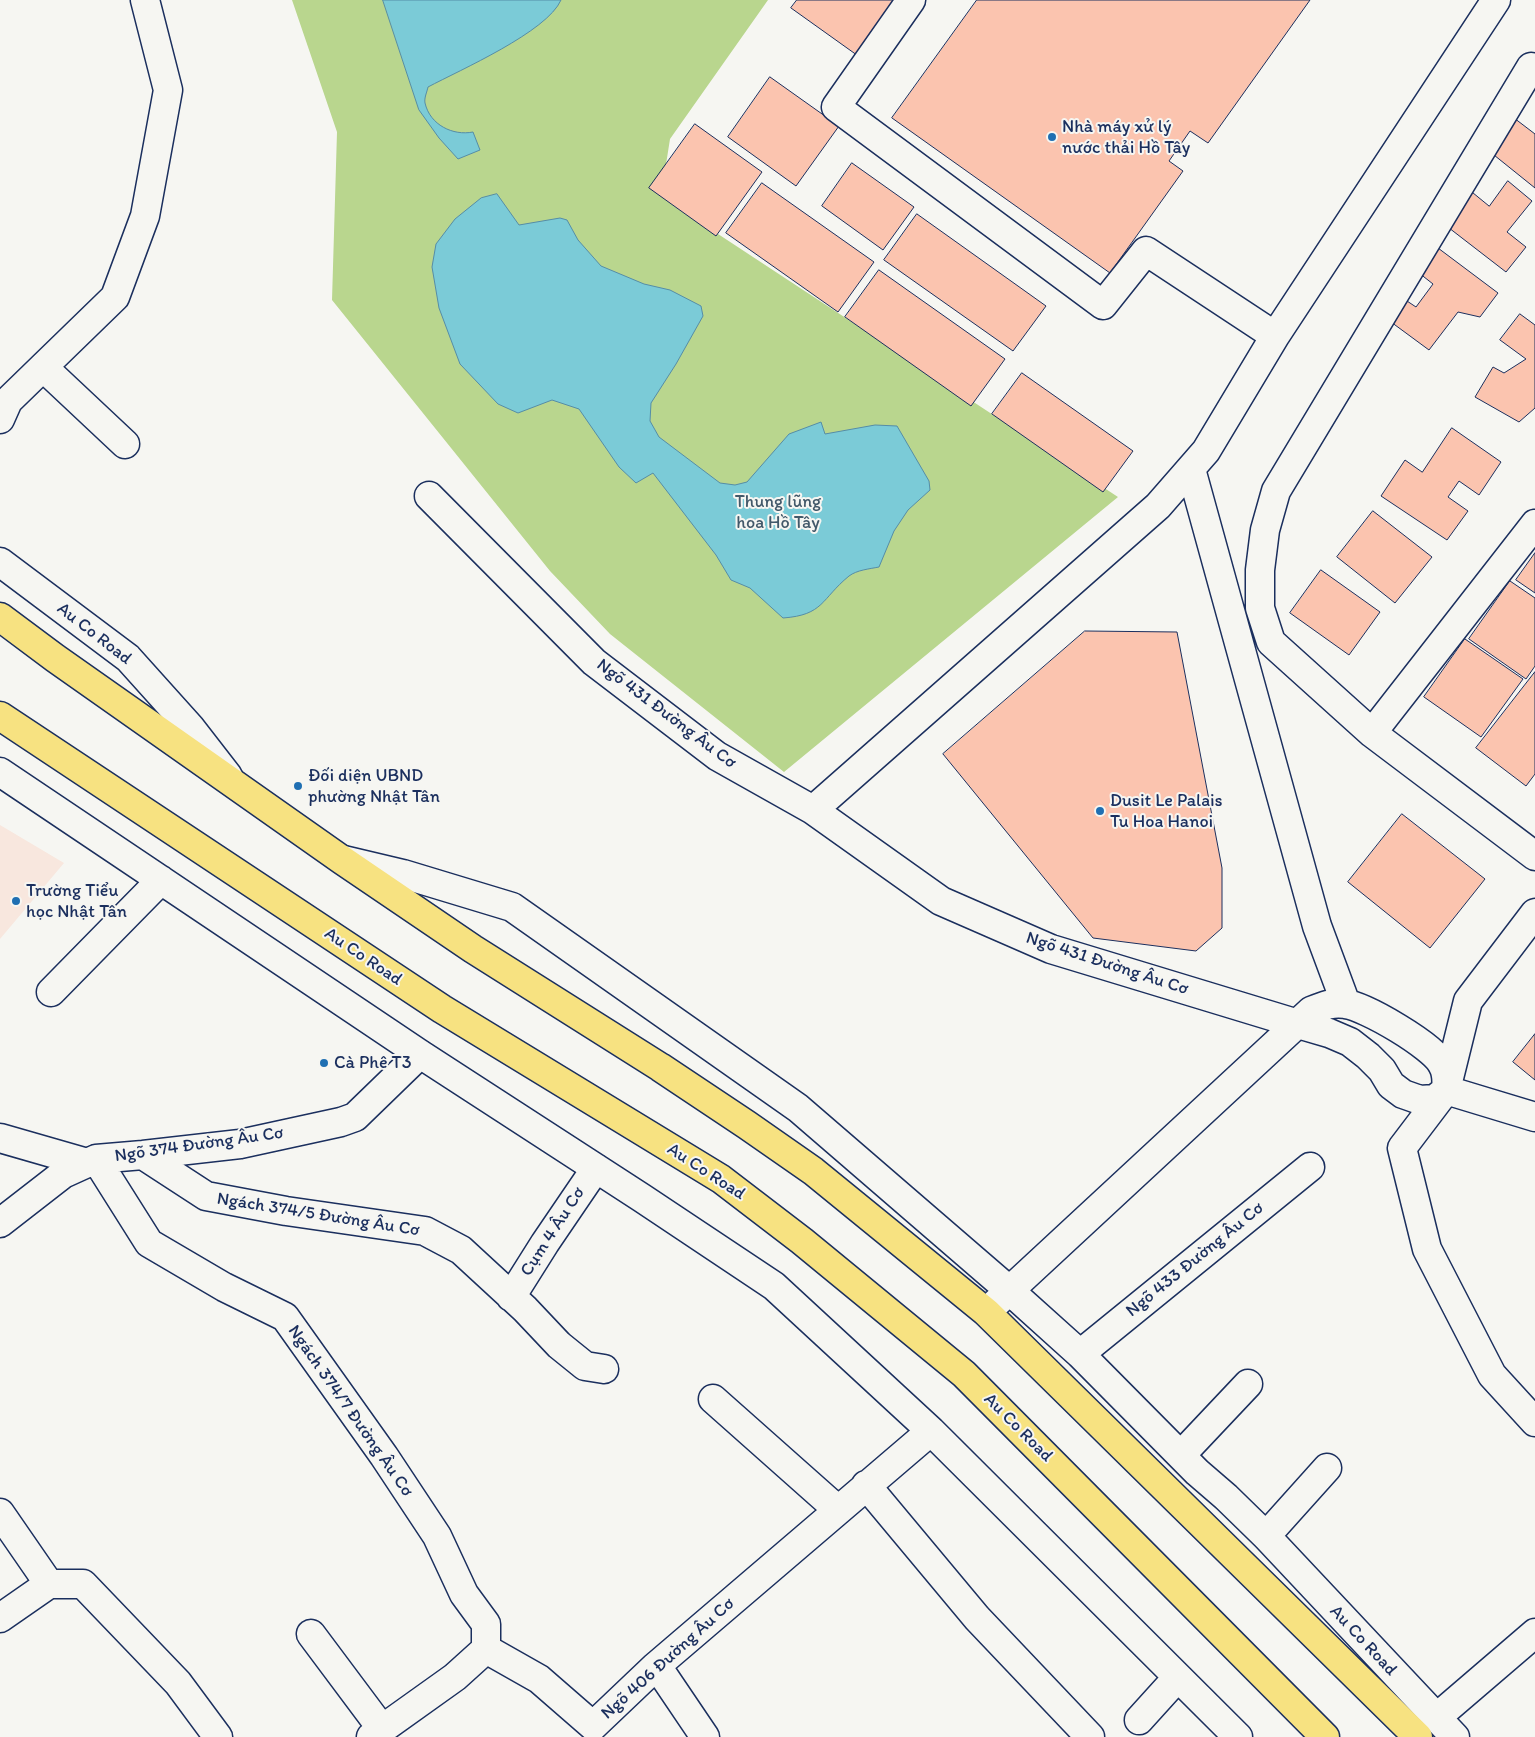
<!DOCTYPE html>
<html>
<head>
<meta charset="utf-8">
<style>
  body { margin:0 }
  canvas { display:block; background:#f6f6f2 }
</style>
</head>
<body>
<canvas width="1535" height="1737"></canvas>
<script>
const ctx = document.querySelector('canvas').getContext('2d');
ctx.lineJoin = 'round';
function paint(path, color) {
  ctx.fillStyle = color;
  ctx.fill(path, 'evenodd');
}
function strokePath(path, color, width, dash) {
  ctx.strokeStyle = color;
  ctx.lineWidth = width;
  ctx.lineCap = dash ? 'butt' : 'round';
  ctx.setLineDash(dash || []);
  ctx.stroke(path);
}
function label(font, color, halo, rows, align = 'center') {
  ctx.font = font + ' Itim,sans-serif';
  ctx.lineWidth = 4;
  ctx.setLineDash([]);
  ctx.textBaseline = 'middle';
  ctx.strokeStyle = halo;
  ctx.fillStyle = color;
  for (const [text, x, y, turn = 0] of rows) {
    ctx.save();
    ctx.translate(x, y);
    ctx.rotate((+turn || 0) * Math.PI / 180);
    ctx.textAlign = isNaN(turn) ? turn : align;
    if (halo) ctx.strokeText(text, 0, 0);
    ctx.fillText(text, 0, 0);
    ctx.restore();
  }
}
paint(new Path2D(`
  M0 825 64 863 0 939Z`), '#f8e7de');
paint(new Path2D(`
  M292 0H768L670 139 664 177 680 209 1118 497 784 772 610 634 550 571 332 300 337 132Z`), '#b9d68e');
const water = new Path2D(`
  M383 0H561C547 32 460 70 428 87 427 92 424 98 425 103 430 125 453 136 473 132L480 150 458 159 439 138 419 110Z
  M497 194 519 225 560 218 567 220 578 240 601 266 644 284 670 290 701 306 703 316 676 364 651 403 650 421 659 437 720 483 735 485 747 482 789 434 821 422 825 434 875 425 897 426 929 481 930 490 908 510 894 531 879 567C869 569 857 570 849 576 821 599 824 615 783 618L750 588 731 580 716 555 653 473 636 483 619 467 579 409 552 400 518 413 498 404 460 364 439 308 432 267 436 244 455 219 481 198Z`);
paint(water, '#7bcbd7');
strokePath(water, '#558da7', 1);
const building = new Path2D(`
  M797 0H902L861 58 791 8Z
  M977 0H1310L1208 143 1190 131 1169 161 1183 171 1110 273 892 118Z
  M770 77 839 126 796 186 728 137Z
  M1514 118 1535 134V188L1489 151Z
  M695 124 762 172 716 236 649 188Z
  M852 163 914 207 883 250 822 206Z
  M1508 181 1532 201 1507 232 1526 247 1506 272 1440 221 1467 188 1489 206Z
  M762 183 874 262 838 312 726 233Z
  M917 214 1046 306 1013 351 884 260Z
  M1438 248 1498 293 1480 317 1458 312 1429 350 1391 322 1407 301 1416 307 1433 284 1419 273Z
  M879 270 1005 359 971 406 845 317Z
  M1520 314 1535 325V408L1519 422 1475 397 1493 367 1504 373 1526 359 1500 340Z
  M1022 373 1133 451 1103 492 992 414Z
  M1452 428 1501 462 1479 495 1459 481 1448 497 1468 511 1447 540 1381 496 1405 460 1422 472Z
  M1373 511 1432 557 1395 603 1337 557Z
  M1535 553V593L1516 580Z
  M1321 570 1380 612 1349 655 1290 613Z
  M1510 581 1535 598V666L1526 679 1469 639Z
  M1085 631 1177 632 1222 868V928L1196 951 1093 938 943 754Z
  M1465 639 1523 679 1481 737 1424 697Z
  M1535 672V774L1526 786 1476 748Z
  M1402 814 1485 879 1430 948 1348 882Z
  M1535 1034V1080L1513 1062Z`);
paint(building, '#fbc4af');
strokePath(building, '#1b2f5e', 1);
const minor = new Path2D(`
  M911 0 836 107 1103 305 1146 251 1275 336
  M1535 70 1531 67 1276 491 1265 530 1260 570V608L1271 642 1372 733 1535 856
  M43 367 125 444
  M0 419 8 401 115 297 145 216 168 90 145 0
  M1191 469 1317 926 1346 1004
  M429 496 594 662 717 756 813 810 941 901 1051 949 1298 1024 1329 1033 1350 1042 1368 1056 1382 1070 1391 1085 1403 1094 1420 1100 1435 1099 1446 1090
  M0 562 128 658 190 727 228 776
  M1372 733 1535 524
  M0 772 420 1054 642 1198 774 1286 931 1431 1238 1737
  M813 810 1158 506 1206 451 1275 336 1496 0
  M344 860 403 874 512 907 798 1108 1010 1291 1080 1354 1197 1472 1226 1497 1266 1536 1455 1737
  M1535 913 1468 1001 1446 1090 1402 1148 1427 1249 1492 1375 1535 1422
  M51 992 161 880
  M1446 1090 1535 1117
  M0 1138 87 1163
  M143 1155 206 1196 286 1211 425 1231 461 1250 525 1309 559 1345 585 1366 604 1369
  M96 1159 149 1243 224 1287 285 1317 384 1456 437 1536 464 1594 486 1624V1649
  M0 1223 63 1174 96 1159 143 1155 240 1144 341 1122 355 1117 420 1054
  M511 1297 545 1243 596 1168
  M996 1303 1311 1011C1323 1006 1332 1002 1345 1004 1365 1006 1433 1046 1442 1064 1447 1072 1447 1081 1446 1090
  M1080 1354 1310 1167
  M713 1399 838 1510
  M1181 1455 1248 1384
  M866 1485 977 1618 1090 1737
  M0 1513 49 1584H83L178 1683 218 1737
  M1266 1536 1327 1468
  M0 1618 49 1584
  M311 1634 382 1729
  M657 1666 705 1737
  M1436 1718 1535 1633
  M1139 1720 1177 1678
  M371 1737 455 1677 486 1649 539 1679 593 1726 655 1667 931 1431`);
const major = new Path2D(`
  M0 617 55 658 342 860 473 949 660 1067 747 1125 813 1171 986 1312 1418 1737
  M0 716 442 1009 721 1179 802 1241 964 1374 1325 1737`);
strokePath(minor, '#1b2f5e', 31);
strokePath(major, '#1b2f5e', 31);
strokePath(minor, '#f6f6f2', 28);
strokePath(major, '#f7e281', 28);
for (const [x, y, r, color] of [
  [1052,137,5,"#1f6fb2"],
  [298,786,5,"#1f6fb2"],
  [1100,811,5,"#1f6fb2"],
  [16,901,5,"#1f6fb2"],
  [324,1063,5,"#1f6fb2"]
]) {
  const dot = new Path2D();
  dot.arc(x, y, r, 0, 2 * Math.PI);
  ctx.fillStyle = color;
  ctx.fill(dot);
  strokePath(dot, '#f6f6f2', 2);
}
label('18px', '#1b2f5e', '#f6f6f2', [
  ["Nhà máy xử lý",1062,127],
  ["nước thải Hồ Tây",1062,148],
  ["Đối diện UBND",308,776],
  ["phường Nhật Tân",308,797],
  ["Dusit Le Palais",1110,801],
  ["Tu Hoa Hanoi",1110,822],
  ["Trường Tiểu",26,891],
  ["học Nhật Tân",26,912],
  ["Cà Phê T3",334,1063]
], 'left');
label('18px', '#42596a', '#f6f6f2', [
  ["Thung lũng",778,502],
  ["hoa Hồ Tây",778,523]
]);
label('18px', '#1b2f5e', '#f6f6f2', [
  ["Au Co Road",94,634,38],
  ["Ngõ 431 Đường Âu Cơ",666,714,37],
  ["Au Co Road",363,957,34],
  ["Ngõ 431 Đường Âu Cơ",1107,964,18],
  ["Ngõ 374 Đường Âu Cơ",199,1145,-8],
  ["Au Co Road",706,1172,33],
  ["Ngách 374/5 Đường Âu Cơ",318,1215,9],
  ["Cụm 4 Âu Cơ",553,1232,-57],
  ["Ngõ 433 Đường Âu Cơ",1195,1260,-39],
  ["Ngách 374/7 Đường Âu Cơ",350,1411,55],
  ["Au Co Road",1018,1428,45],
  ["Au Co Road",1363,1641,47],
  ["Ngõ 406 Đường Âu Cơ",668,1659,-42]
]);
</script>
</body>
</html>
